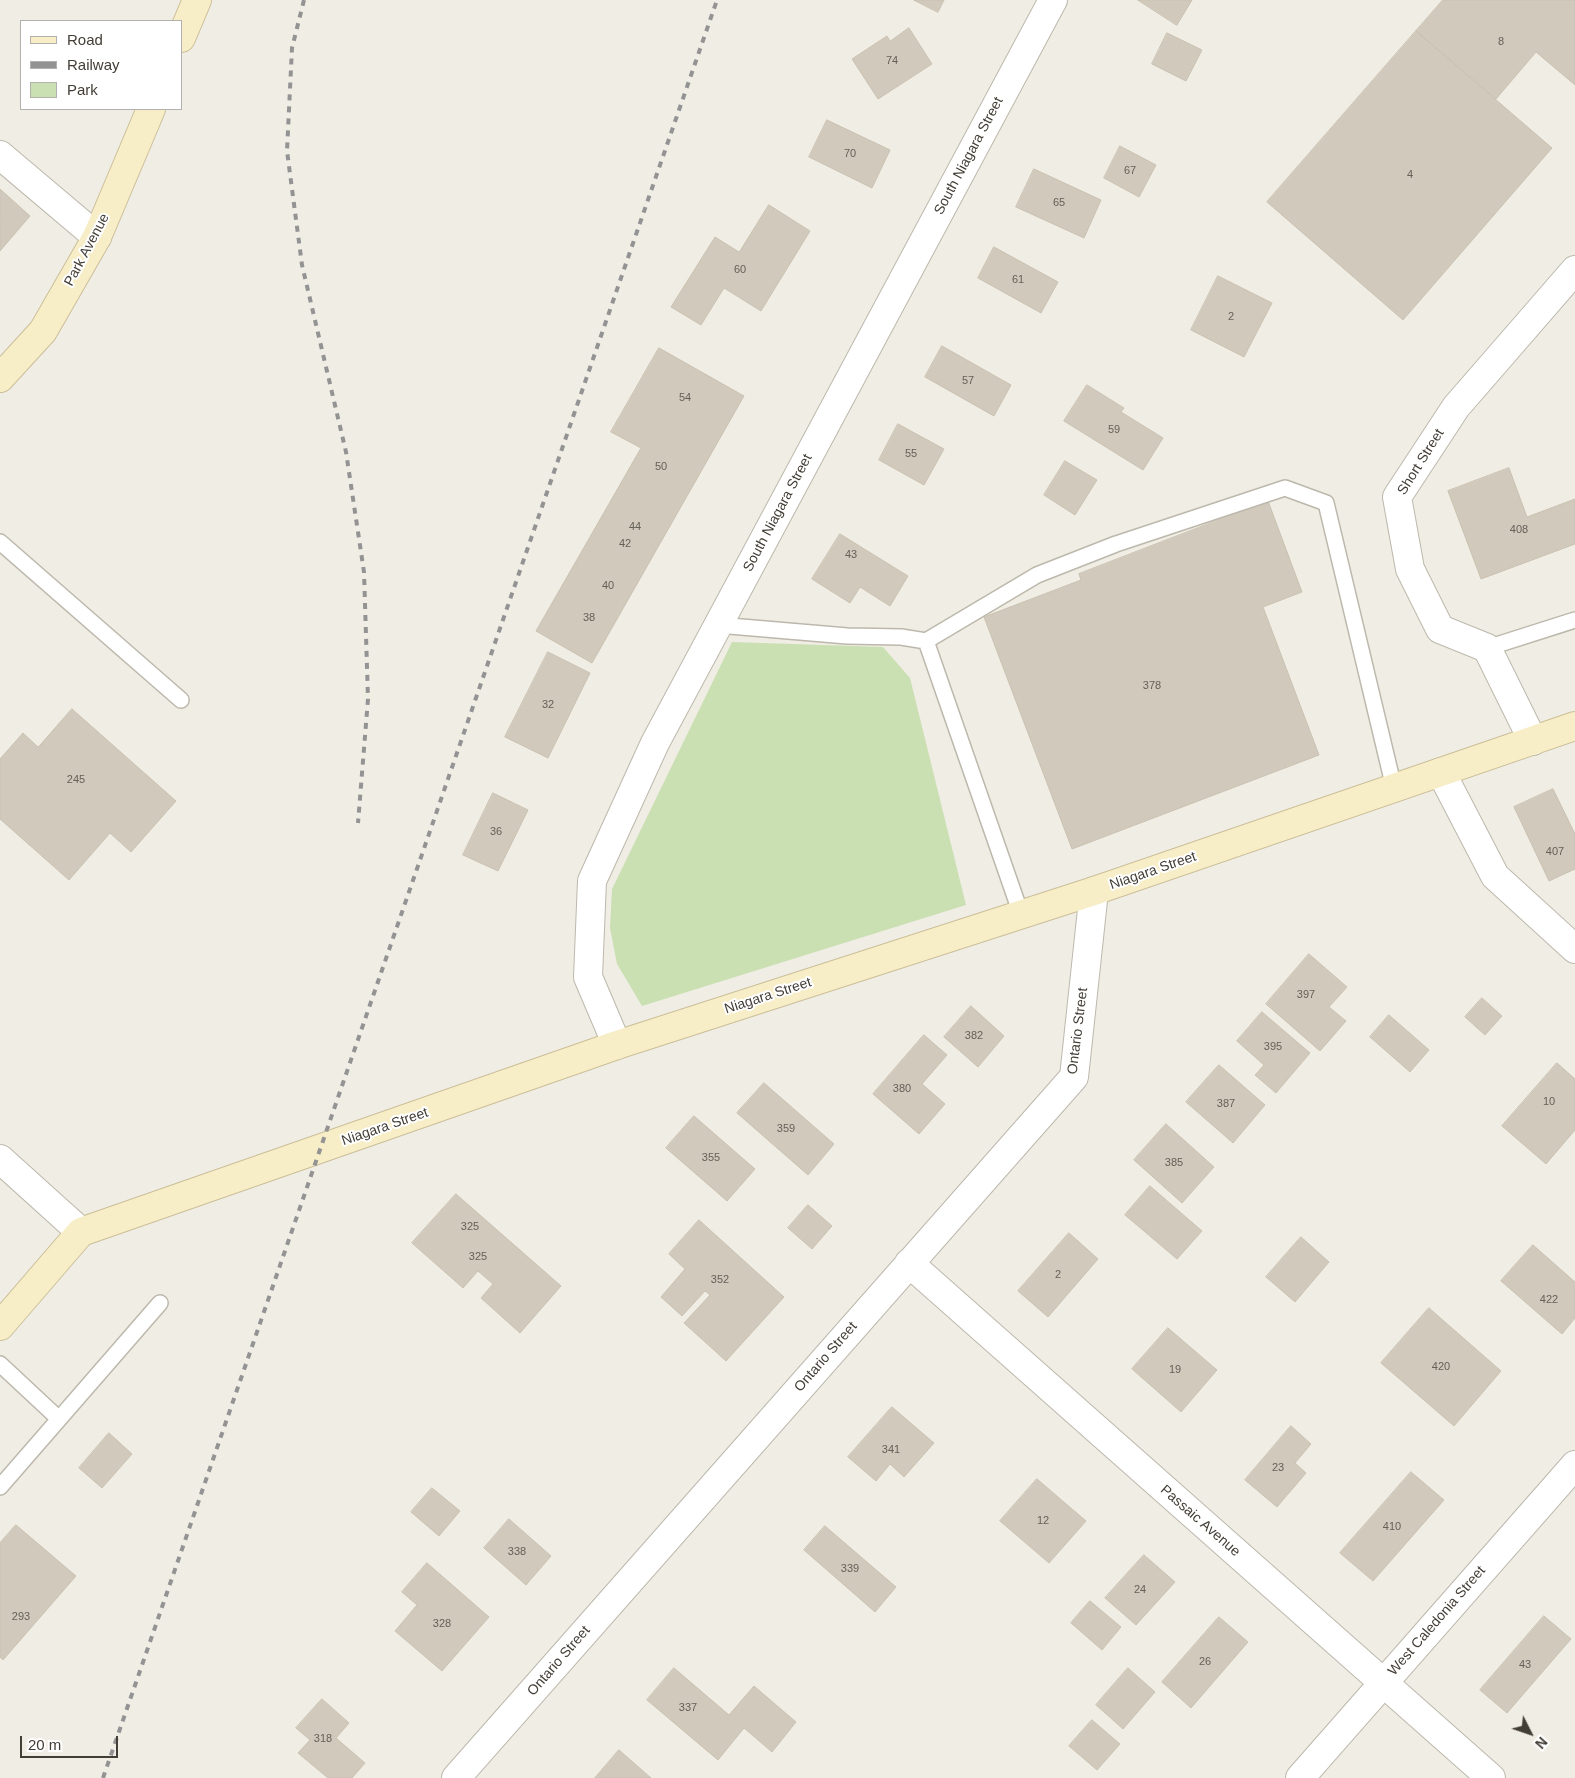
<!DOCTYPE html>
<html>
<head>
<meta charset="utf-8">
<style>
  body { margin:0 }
  #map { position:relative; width:1575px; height:1778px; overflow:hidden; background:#f0ede5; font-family:Helvetica,sans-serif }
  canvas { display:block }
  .legend { position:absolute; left:20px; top:20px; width:162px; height:90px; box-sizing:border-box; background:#fff; border:1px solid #b3b1ae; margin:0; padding:6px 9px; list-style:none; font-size:15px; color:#423d35 }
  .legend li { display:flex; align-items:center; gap:10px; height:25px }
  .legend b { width:25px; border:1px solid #b3b1ae }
  .north { position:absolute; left:1505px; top:1708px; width:50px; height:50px; -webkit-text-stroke:4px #fff; paint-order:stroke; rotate:131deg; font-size:14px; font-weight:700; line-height:20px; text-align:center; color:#423d35 }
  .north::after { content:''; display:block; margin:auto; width:18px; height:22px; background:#423d35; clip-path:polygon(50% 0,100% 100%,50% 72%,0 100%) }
  .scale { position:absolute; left:20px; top:1736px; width:98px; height:22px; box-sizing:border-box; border:2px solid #423d35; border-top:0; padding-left:6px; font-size:15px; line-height:18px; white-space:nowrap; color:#423d35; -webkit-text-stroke:4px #fff; paint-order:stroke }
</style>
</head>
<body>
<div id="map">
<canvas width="1575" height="1778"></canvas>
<ul class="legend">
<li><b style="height:6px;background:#f7edc7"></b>Road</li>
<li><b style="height:6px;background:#939393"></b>Railway</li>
<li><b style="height:14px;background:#cae0b2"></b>Park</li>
</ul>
<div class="north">N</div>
<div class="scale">20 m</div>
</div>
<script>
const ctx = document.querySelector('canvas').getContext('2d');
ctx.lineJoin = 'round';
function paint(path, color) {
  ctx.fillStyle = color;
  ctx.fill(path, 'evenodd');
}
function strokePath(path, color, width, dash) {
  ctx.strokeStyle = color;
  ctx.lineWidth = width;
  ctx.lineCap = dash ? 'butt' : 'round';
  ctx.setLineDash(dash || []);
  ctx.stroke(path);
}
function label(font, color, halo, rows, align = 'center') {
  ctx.font = font + ' Helvetica,sans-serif';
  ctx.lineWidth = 4;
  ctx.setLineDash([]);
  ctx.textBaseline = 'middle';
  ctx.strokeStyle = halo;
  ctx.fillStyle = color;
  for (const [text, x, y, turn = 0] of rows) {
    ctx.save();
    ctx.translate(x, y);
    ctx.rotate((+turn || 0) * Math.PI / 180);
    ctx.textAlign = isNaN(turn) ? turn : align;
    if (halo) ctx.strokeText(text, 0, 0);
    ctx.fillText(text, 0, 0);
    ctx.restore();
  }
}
paint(new Path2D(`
  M732 642 883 647 910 678 966 905 642 1006 617 964 610 928 612 889Z`), '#cae0b2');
const building = new Path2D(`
  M914 0H944L938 12Z
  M1138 0H1192L1177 25Z
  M1443 0H1575V85L1536 52 1496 99 1416 31Z
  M909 28 932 64 878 99 852 59 887 36 890 41Z
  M1416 31 1552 148 1403 320 1267 202Z
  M1167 33 1202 50 1186 81 1152 64Z
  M827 120 890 150 872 188 809 157Z
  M1120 146 1156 165 1139 197 1104 178Z
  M1034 169 1101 200 1084 238 1016 207Z
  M0 189 30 216 0 251Z
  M769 205 810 231 761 311 724 288 701 325 671 307 715 237 739 252Z
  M994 247 1058 282 1041 313 978 278Z
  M1218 276 1272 303 1244 357 1191 330Z
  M942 346 1011 385 994 416 925 377Z
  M659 348 744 396 592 663 536 631 641 448 611 432Z
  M1087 385 1124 408 1121 412 1163 438 1143 470 1064 421Z
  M898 424 944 449 924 485 879 460Z
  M1065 461 1097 480 1075 515 1044 495Z
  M1509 468 1527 517 1575 499V544L1481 579 1448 491Z
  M1268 501 1302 592 1263 607 1319 755 1072 849 984 617 1081 580 1079 574Z
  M840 534 908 576 890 606 860 587 850 603 812 579Z
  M548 652 590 673 548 758 505 737Z
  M72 709 176 801 131 852 110 833 69 880 0 819V759L23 733 38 747Z
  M1553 789 1575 834V869L1549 881 1514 807Z
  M493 793 528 810 498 871 463 855Z
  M1309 954 1347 987 1329 1007 1346 1021 1320 1051 1266 1004Z
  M1482 998 1502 1016 1485 1035 1465 1017Z
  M971 1006 1004 1036 978 1067 944 1037Z
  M1262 1012 1310 1053 1276 1093 1255 1075 1264 1065 1237 1041Z
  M1389 1015 1429 1050 1410 1072 1370 1037Z
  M924 1035 947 1055 922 1084 945 1104 919 1134 873 1094Z
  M1557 1063 1575 1079V1130L1546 1164 1502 1126Z
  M1219 1065 1265 1105 1233 1143 1186 1102Z
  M764 1083 834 1144 808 1175 737 1113Z
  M694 1116 755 1169 727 1201 666 1148Z
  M1166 1124 1214 1167 1182 1203 1134 1160Z
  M1150 1186 1202 1231 1177 1259 1125 1215Z
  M456 1194 561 1286 520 1333 481 1298 493 1284 478 1271 463 1288 412 1243Z
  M808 1205 832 1226 812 1249 788 1228Z
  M699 1220 784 1297 726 1361 684 1323 710 1295 705 1291 682 1316 661 1297 685 1269 669 1254Z
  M1069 1233 1098 1259 1048 1317 1018 1291Z
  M1301 1237 1329 1262 1295 1302 1266 1277Z
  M1533 1245 1575 1282V1318L1562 1334 1501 1281Z
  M1429 1308 1501 1371 1454 1426 1381 1363Z
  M1168 1328 1217 1370 1181 1412 1132 1369Z
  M892 1407 934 1443 904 1477 890 1464 876 1481 848 1457Z
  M1291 1426 1311 1444 1295 1463 1306 1473 1277 1507 1245 1480Z
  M109 1433 132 1454 102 1488 79 1468Z
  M1411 1472 1444 1500 1373 1581 1340 1553Z
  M1037 1479 1086 1521 1049 1563 1000 1521Z
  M432 1488 460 1511 439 1536 411 1512Z
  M509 1519 551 1556 526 1585 484 1548Z
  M16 1525 76 1576 3 1660 0 1657V1543Z
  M825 1526 896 1587 875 1612 804 1550Z
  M1144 1555 1175 1582 1136 1625 1105 1598Z
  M427 1563 489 1617 442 1671 395 1631 417 1605 402 1592Z
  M1090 1601 1121 1627 1102 1650 1071 1623Z
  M1544 1616 1571 1639 1507 1713 1480 1690Z
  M1219 1617 1248 1642 1191 1708 1162 1682Z
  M674 1668 729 1715 754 1686 796 1722 772 1752 744 1728 718 1760 647 1700Z
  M1128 1668 1155 1692 1123 1729 1096 1705Z
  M322 1699 349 1723 336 1738 365 1763 352 1778H328L298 1753 310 1740 296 1728Z
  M1092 1720 1120 1744 1097 1770 1069 1746Z
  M619 1750 651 1778H595Z`);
paint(building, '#d0c9bc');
strokePath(building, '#cac1b0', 1);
const lane = new Path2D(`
  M0 542 181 700
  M718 625 847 636 901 637 926 641 1021 914
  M926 641 1037 575 1116 544 1285 488 1326 503 1394 788
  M1487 648 1575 620
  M0 1364 59 1419
  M0 1487 160 1303`);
const street = new Path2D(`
  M0 155 97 237
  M1533 741 1487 648 1440 629 1410 569 1397 497 1456 407 1575 270
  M1441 772 1495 876 1575 949
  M617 1045 588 977 592 881 655 743 1053 0
  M0 1159 81 1232
  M909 1263 1491 1778
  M456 1778 1074 1077 1094 891
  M1300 1778 1575 1465`);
const secondary = new Path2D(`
  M181 38 197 0
  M0 378 43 331 97 237 151 109
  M0 1326 81 1232 617 1045 1094 891 1575 726`);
strokePath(lane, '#bdb8ac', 18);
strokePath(street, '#bdb8ac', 30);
strokePath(secondary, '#cbbf99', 30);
strokePath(lane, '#fff', 15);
strokePath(street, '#fff', 28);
strokePath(secondary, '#f7edc7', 28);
strokePath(new Path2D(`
  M304 0 292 48 287 151 302 265 346 452 364 572 368 699 358 823
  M103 1778 717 0`), '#939393', 4, [6, 6]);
label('11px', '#666057', null, [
  ["8",1501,42],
  ["74",892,61],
  ["70",850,154],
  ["67",1130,171],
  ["4",1410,175],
  ["65",1059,203],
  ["60",740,270],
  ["61",1018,280],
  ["2",1231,317],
  ["57",968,381],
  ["54",685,398],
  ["59",1114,430],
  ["55",911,454],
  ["50",661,467],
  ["44",635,527],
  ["408",1519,530],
  ["42",625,544],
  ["43",851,555],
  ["40",608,586],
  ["38",589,618],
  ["378",1152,686],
  ["32",548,705],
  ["245",76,780],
  ["36",496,832],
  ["407",1555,852],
  ["397",1306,995],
  ["382",974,1036],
  ["395",1273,1047],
  ["380",902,1089],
  ["10",1549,1102],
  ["387",1226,1104],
  ["359",786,1129],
  ["355",711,1158],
  ["385",1174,1163],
  ["325",470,1227],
  ["325",478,1257],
  ["2",1058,1275],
  ["352",720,1280],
  ["422",1549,1300],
  ["420",1441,1367],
  ["19",1175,1370],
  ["341",891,1450],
  ["23",1278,1468],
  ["12",1043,1521],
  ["410",1392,1527],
  ["338",517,1552],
  ["339",850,1569],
  ["24",1140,1590],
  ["293",21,1617],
  ["328",442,1624],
  ["26",1205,1662],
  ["43",1525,1665],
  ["337",688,1708],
  ["318",323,1739]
]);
label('14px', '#423d35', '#fff', [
  ["South Niagara Street",969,156,-62],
  ["Park Avenue",87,250,-62],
  ["Short Street",1421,462,-58],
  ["South Niagara Street",778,513,-62],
  ["Niagara Street",1153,871,-19],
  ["Niagara Street",768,996,-18],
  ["Ontario Street",1078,1031,-83],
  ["Niagara Street",385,1127,-19],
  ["Ontario Street",826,1357,-49],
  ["Passaic Avenue",1200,1521,41],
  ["West Caledonia Street",1437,1621,-49],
  ["Ontario Street",559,1661,-49]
]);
</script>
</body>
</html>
